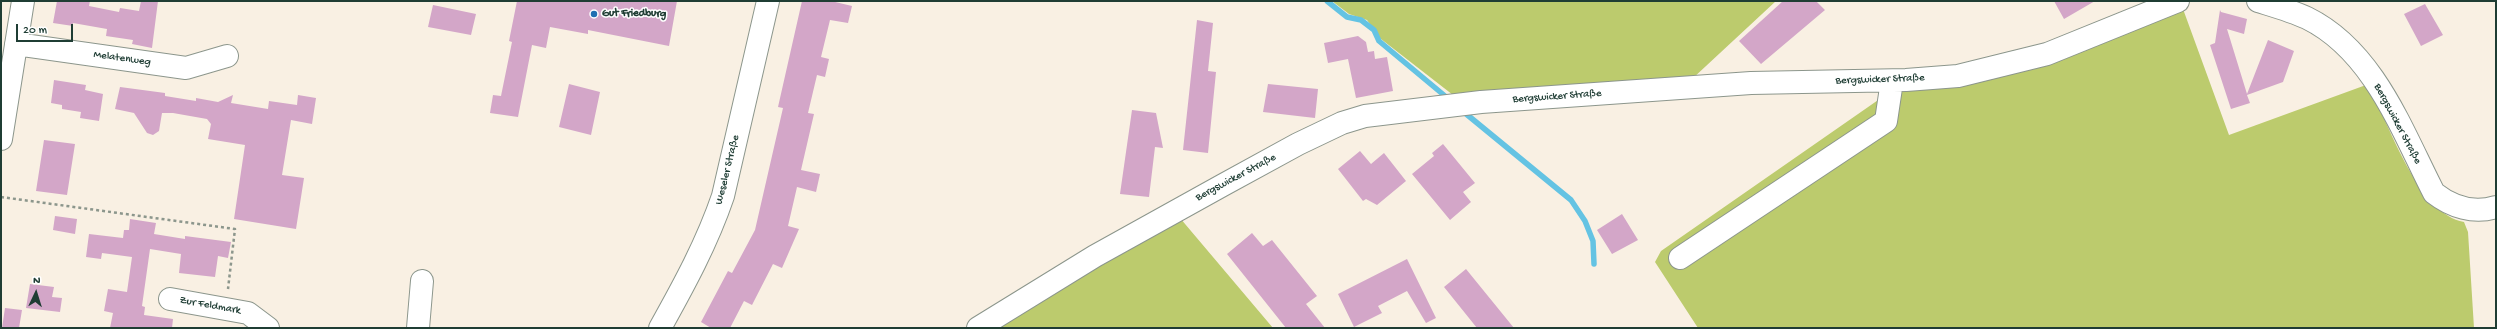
<!DOCTYPE html>
<html>
<head>
<meta charset="utf-8">
<style>
  body { margin:0 }
  #map { position:relative; width:2497px; height:329px; overflow:hidden; background:#f9f0e3; font-family:"Gochi Hand",sans-serif }
  canvas { display:block }
  .frame { position:absolute; inset:0; border:2px solid #1f3d34; pointer-events:none }
  .north { position:absolute; left:16px; top:273px; width:40px; height:40px; -webkit-text-stroke:3px #fff; paint-order:stroke; rotate:4deg; font-size:11px; font-weight:700; line-height:16px; text-align:center; color:#1f3d34 }
  .north::after { content:''; display:block; margin:auto; width:14px; height:18px; background:#1f3d34; clip-path:polygon(50% 0,100% 100%,50% 72%,0 100%) }
  .scale { position:absolute; left:16px; top:24px; width:57px; height:18px; box-sizing:border-box; border:2px solid #1f3d34; border-top:0; padding-left:5px; font-size:12px; line-height:14px; white-space:nowrap; color:#1f3d34; -webkit-text-stroke:3px #fff; paint-order:stroke }
</style>
</head>
<body>
<div id="map">
<canvas width="2497" height="329"></canvas>
<div class="frame"></div>
<div class="north">N</div>
<div class="scale">20 m</div>
</div>
<script>
const ctx = document.querySelector('canvas').getContext('2d');
ctx.lineJoin = 'round';
function paint(path, color) {
  ctx.fillStyle = color;
  ctx.fill(path, 'evenodd');
}
function strokePath(path, color, width, dash) {
  ctx.strokeStyle = color;
  ctx.lineWidth = width;
  ctx.lineCap = dash ? 'butt' : 'round';
  ctx.setLineDash(dash || []);
  ctx.stroke(path);
}
function label(font, color, halo, rows, align = 'center') {
  ctx.font = font + ' "Gochi Hand",sans-serif';
  ctx.lineWidth = 3;
  ctx.setLineDash([]);
  ctx.textBaseline = 'middle';
  ctx.strokeStyle = halo;
  ctx.fillStyle = color;
  for (const [text, x, y, turn = 0] of rows) {
    ctx.save();
    ctx.translate(x, y);
    ctx.rotate((+turn || 0) * Math.PI / 180);
    ctx.textAlign = isNaN(turn) ? turn : align;
    if (halo) ctx.strokeText(text, 0, 0);
    ctx.fillText(text, 0, 0);
    ctx.restore();
  }
}
paint(new Path2D(`
  M1332 1H1776L1692 79 1453 95 1381 39 1367 20 1349 14Z
  M2183 9 2229 135 2366 85 2372 91C2389 127 2420 215 2464 222L2468 232 2474 328H1698L1655 262 1661 251 1894 89Z
  M1180 218 1273 328H993Z`), '#bccb6d');
strokePath(new Path2D(`
  M1327 1 1347 17 1361 20 1374 30 1379 41 1445 96
  M1465 113 1571 200 1585 221 1593 241 1594 264`), '#64c3e3', 5.5);
paint(new Path2D(`
  M57 1H90L89 6 119 12 120 8 139 11 141 1H158L152 48 132 44 133 40 106 36 107 29 73 23V26L53 23Z
  M517 1H677L669 46 588 30V34L550 27 546 48 532 45 518 117 490 113 493 95 501 96 512 42 509 41Z
  M802 1H831L852 6 848 23 830 20 821 57 829 59 825 77 817 75 808 113 814 114 801 170 820 174 816 192 797 187 788 226 799 229 782 268 773 264 752 305 744 301 730 328H711L701 322 728 271 732 273 755 230 783 108 778 107Z
  M1783 1H1816L1825 10 1761 64 1739 41Z
  M2054 1H2095L2064 19Z
  M2425 4 2443 35 2421 46 2404 14Z
  M433 5 476 14 471 35 428 27Z
  M2220 10 2221 12 2247 19 2244 34 2227 29 2247 94 2268 40 2294 51 2283 82 2247 95 2250 103 2231 109 2210 45 2215 43Z
  M1197 20 1213 23 1208 71 1216 72 1208 153 1183 150Z
  M1358 36 1366 42 1368 52 1374 51 1375 59 1387 57 1393 91 1356 98 1348 59 1328 63 1324 43Z
  M54 80 86 85 85 90 103 94 99 121 80 118 81 112 62 109V105L51 103Z
  M569 84 600 92 591 135 559 127Z
  M1268 84 1318 89 1315 118 1263 112Z
  M120 87 165 93V96L196 101V98L218 102 233 95 231 103 268 109 269 101 297 105 298 95 316 98 312 124 291 120 282 175 304 178 296 229 234 219 245 145 208 139 211 124 207 119 173 113H162L159 131 153 135 147 133 134 113 115 109Z
  M1132 110 1156 113 1163 148 1155 147 1149 197 1120 194Z
  M44 140 75 144 67 195 36 191Z
  M1443 144 1475 183 1463 192 1471 202 1450 220 1412 174 1434 156 1432 153Z
  M1360 151 1371 164 1384 153 1406 181 1377 205 1366 199 1363 201 1338 169Z
  M1622 214 1638 240 1612 254 1597 230Z
  M55 216 77 219 75 234 53 230Z
  M130 219 156 223 154 234 185 239V236L231 242 228 258 218 256 215 277 179 273 181 254 150 249 142 306 145 307 144 315 173 319 172 328H110L113 313 104 311 108 289 127 292 132 257 102 253 101 259 86 257 89 234 123 238 124 230H129Z
  M1252 233 1263 246 1272 240 1317 296 1306 304 1325 328H1286L1227 254Z
  M1407 259 1436 318 1426 323 1407 291 1378 306 1382 313 1354 327 1338 294Z
  M1466 269 1514 328H1477L1444 287Z
  M30 284 54 287 52 297 62 298 60 312 26 308Z
  M5 308 22 310 19 328H2Z`), '#d3a6c8');
const minor = new Path2D(`
  M2258 1C2274 6 2292 11 2307 18 2374 51 2402 131 2434 193 2452 207 2474 214 2496 207
  M16 44 186 68 227 56
  M1 139 23 1
  M1680 258 1886 121 1892 81
  M170 299 248 313 268 328
  M418 328 422 281
  M660 328C684 285 707 243 723 196L768 1
  M978 328 1095 256 1223 185 1298 144 1342 123 1365 116 1481 102 1751 83 1906 80 1958 76 2047 54 2178 1`);
strokePath(minor, '#8c968c', 24);
strokePath(new Path2D(`
  M1 197 235 229 228 289`), '#8c968c', 2.5, [3, 3]);
strokePath(minor, '#fff', 22);
for (const [x, y, r, color] of [
  [594,14,4,"#1f6fb2"]
]) {
  const dot = new Path2D();
  dot.arc(x, y, r, 0, 2 * Math.PI);
  ctx.fillStyle = color;
  ctx.fill(dot);
  strokePath(dot, '#fff', 1.5);
}
label('bold 11px', '#1f3d34', '#fff', [
  ["Gut Friedburg",602,14]
], 'left');
label('11px', '#1f3d34', '#fff', [
  ["Melatenweg",122,59,8],
  ["Bergswicker Straße",1880,80,-2],
  ["Bergswicker Straße",1557,97,-4],
  ["Bergswicker Straße",2397,124,62],
  ["Weseler Straße",728,170,-76],
  ["Bergswicker Straße",1236,178,-28],
  ["Zur Feldmark",210,306,10]
]);
</script>
</body>
</html>
